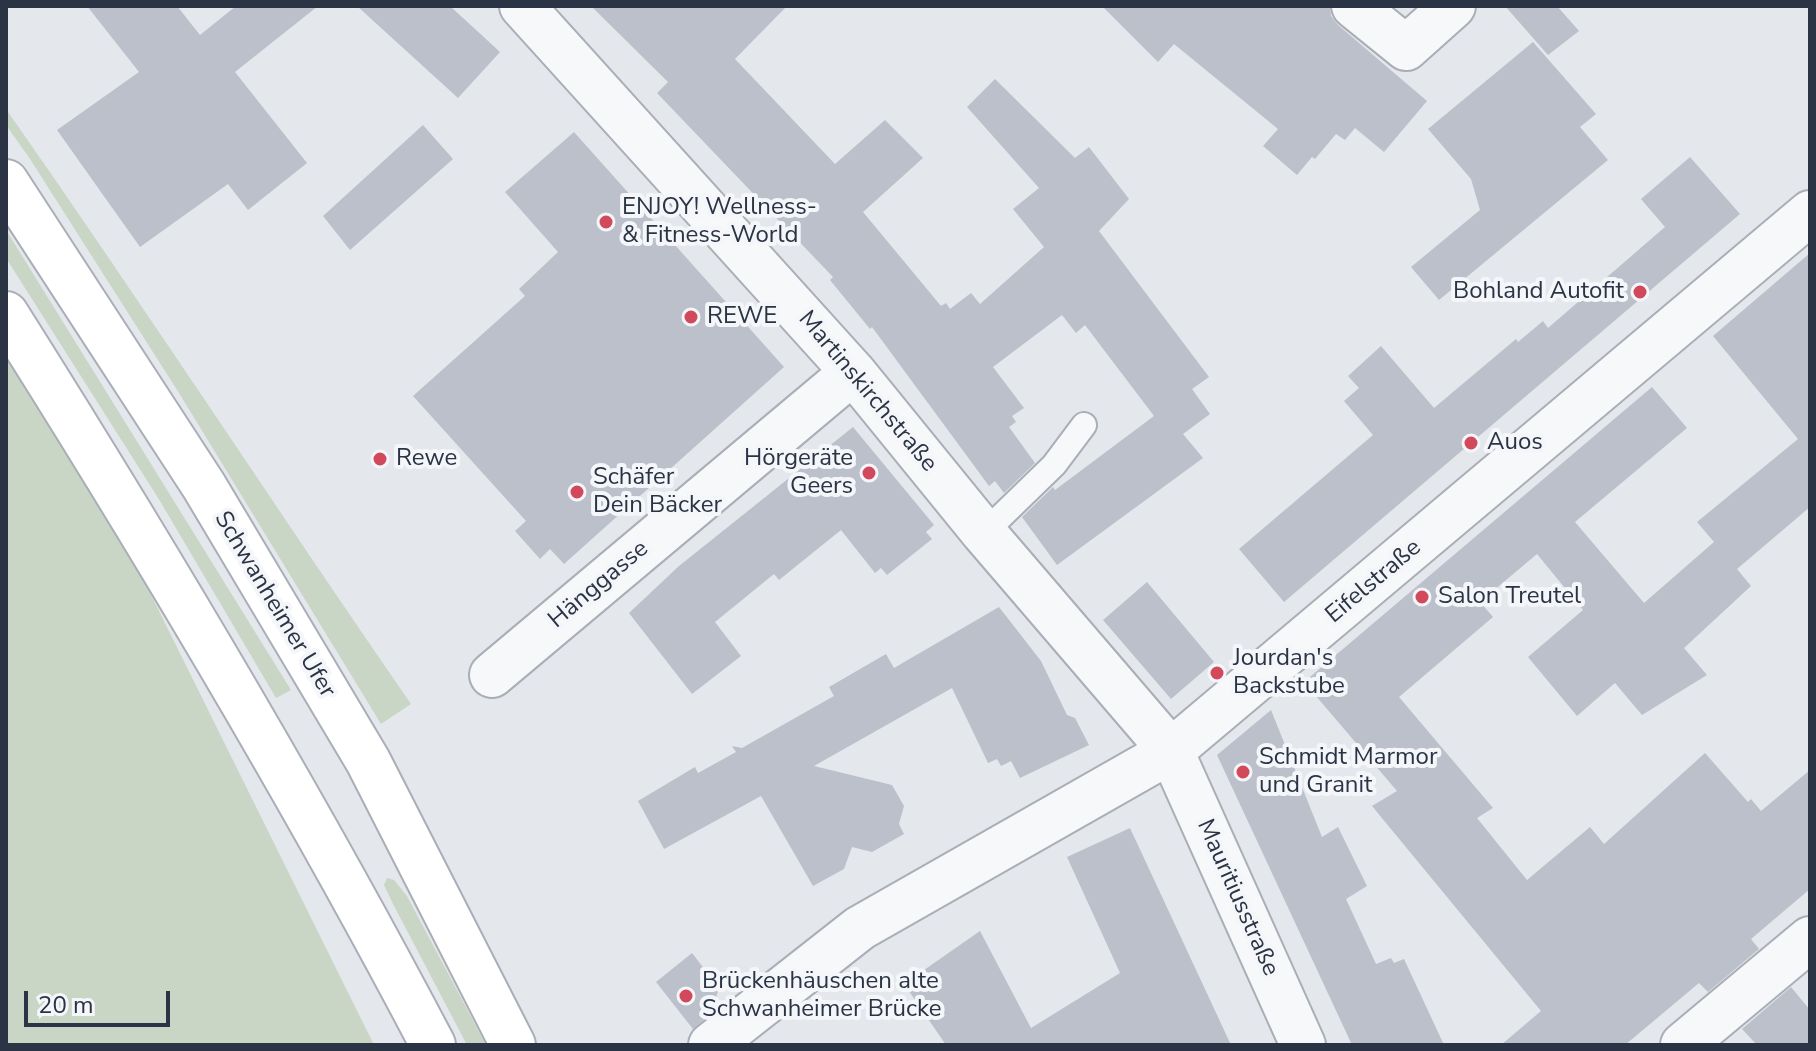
<!DOCTYPE html>
<html>
<head>
<meta charset="utf-8">
<style>
  body { margin:0 }
  #map { position:relative; width:1816px; height:1051px; overflow:hidden; background:#e4e7ec; font-family:"Nunito Sans",sans-serif }
  canvas { display:block }
  .frame { position:absolute; inset:0; border:8px solid #2b3445; pointer-events:none }
  .scale { position:absolute; left:24px; top:991px; width:146px; height:36px; box-sizing:border-box; border:4px solid #2b3445; border-top:0; padding-left:10px; font-size:24px; line-height:28px; white-space:nowrap; color:#2b3445; -webkit-text-stroke:6px #f4f6f9; paint-order:stroke }
</style>
</head>
<body>
<div id="map">
<canvas width="1816" height="1051"></canvas>
<div class="frame"></div>
<div class="scale">20 m</div>
</div>
<script>
const ctx = document.querySelector('canvas').getContext('2d');
ctx.lineJoin = 'round';
function paint(path, color) {
  ctx.fillStyle = color;
  ctx.fill(path, 'evenodd');
}
function strokePath(path, color, width, dash) {
  ctx.strokeStyle = color;
  ctx.lineWidth = width;
  ctx.lineCap = dash ? 'butt' : 'round';
  ctx.setLineDash(dash || []);
  ctx.stroke(path);
}
function label(font, color, halo, rows, align = 'center') {
  ctx.font = font + ' "Nunito Sans",sans-serif';
  ctx.lineWidth = 8;
  ctx.setLineDash([]);
  ctx.textBaseline = 'middle';
  ctx.strokeStyle = halo;
  ctx.fillStyle = color;
  for (const [text, x, y, turn = 0] of rows) {
    ctx.save();
    ctx.translate(x, y);
    ctx.rotate((+turn || 0) * Math.PI / 180);
    ctx.textAlign = isNaN(turn) ? turn : align;
    if (halo) ctx.strokeText(text, 0, 0);
    ctx.fillText(text, 0, 0);
    ctx.restore();
  }
}
paint(new Path2D(`
  M6 109C144 306 275 507 411 704L381 724 179 393 30 159 6 125Z
  M6 230 291 690 276 698 160 501 6 258Z
  M6 356 112 516 374 1045H6Z
  M387 878 394 880 407 896 486 1045H467L393 904 384 885Z`), '#c9d6c5');
paint(new Path2D(`
  M87 6H177L200 35 236 6H318L235 72 307 163 248 210 228 184 140 247 57 130 139 72Z
  M357 6H450L500 52 458 98Z
  M591 6H787L735 59 835 164 885 120 923 158 863 212 941 306 946 303 950 309 971 293 980 304 1044 247 1013 209 1039 188 967 107 995 79 1075 158 1089 147 1129 199 1099 231 1209 377 1192 389 1210 414 1183 434 1203 458 1057 565 1022 517 1053 487 1055 490 1154 416 1085 325 1076 333 1062 315 993 367 1024 408 1012 416 1016 422 1009 427 1035 463 1004 493 995 481 989 486 872 327 870 329 830 280 833 277 657 93 668 82Z
  M1102 6H1330L1331 16 1338 25 1427 101 1384 152 1355 128 1345 140 1336 134 1315 159 1312 157 1297 175 1263 146 1278 129 1174 44 1158 62Z
  M1505 6H1557L1579 31 1548 55Z
  M1533 42 1596 114 1580 127 1608 160 1439 300 1411 267 1480 210 1471 179 1428 129Z
  M423 125 453 159 350 250 323 216Z
  M574 132 784 367 564 564 550 549 540 559 515 531 526 521 413 396 525 296 519 289 558 252 505 192Z
  M1690 157 1740 214 1284 602 1239 549 1373 435 1344 401 1359 388 1348 376 1381 346 1434 408 1516 339 1518 342 1543 321 1548 328 1665 227 1641 199Z
  M1810 253V507L1737 569 1751 586 1684 648 1707 675 1642 715 1615 683 1577 716 1528 657 1583 610 1537 554 1480 602 1493 617 1399 697 1493 808 1477 818 1527 880 1590 827 1604 844 1705 753 1748 802 1751 799 1761 811 1810 770V889L1751 939 1759 949 1708 992 1699 983 1625 1045H1501L1541 1011 1372 806 1397 791 1304 682 1652 387 1687 428 1575 522 1644 603 1714 542 1697 522 1798 439 1713 336Z
  M853 427 934 525 926 532 932 539 887 575 881 568 875 573 841 530 779 580 774 574 715 622 741 656 692 694 629 613 679 566Z
  M1147 582 1214 662 1171 699 1103 620Z
  M999 607 1041 661 1067 715 1075 718 1089 745 1020 778 1011 761 1001 766 997 759 988 763 952 688 814 766 892 785 904 806 899 824 904 834 872 852 852 847 844 869 813 886 761 796 664 849 638 801 695 767 698 773 736 752 732 746 742 748 834 696 829 687 886 654 894 668Z
  M1271 710 1322 837 1338 827 1367 886 1346 899 1376 964 1391 958 1394 963 1404 959 1444 1045H1352L1217 755Z
  M1130 828 1231 1045H946L904 984 980 931 1031 1028 1120 973 1067 857Z
  M692 953 719 988 711 1013 693 1029 656 982Z
  M1791 987 1810 1010V1045H1757L1742 1029Z`), '#bbc0ca');
const service = new Path2D(`
  M984 533 1054 465 1084 425`);
const minor = new Path2D(`
  M522 6 853 372 984 533 1171 751 1303 1045
  M1354 6 1406 48 1453 6
  M492 675 853 372
  M711 1045 860 928 1171 751 1810 213
  M1683 1045 1810 939`);
const secondary = new Path2D(`
  M6 182 204 486 368 761 513 1045
  M6 314C157 553 302 795 433 1045`);
strokePath(service, '#a9aeb7', 28);
strokePath(minor, '#a9aeb7', 48);
strokePath(secondary, '#a9aeb7', 48);
strokePath(service, '#f7f8fa', 24);
strokePath(minor, '#f7f8fa', 44);
strokePath(secondary, '#fff', 44);
for (const [x, y, r, color] of [
  [606,222,8,"#d1495b"],
  [1640,292,8,"#d1495b"],
  [691,317,8,"#d1495b"],
  [1471,443,8,"#d1495b"],
  [380,459,8,"#d1495b"],
  [869,473,8,"#d1495b"],
  [577,492,8,"#d1495b"],
  [1422,597,8,"#d1495b"],
  [1217,673,8,"#d1495b"],
  [1243,772,8,"#d1495b"],
  [686,996,8,"#d1495b"]
]) {
  const dot = new Path2D();
  dot.arc(x, y, r, 0, 2 * Math.PI);
  ctx.fillStyle = color;
  ctx.fill(dot);
  strokePath(dot, '#f4f6f9', 3);
}
label('24px', '#2b3445', '#f4f6f9', [
  ["ENJOY! Wellness-",622,208],
  ["& Fitness-World",622,236],
  ["Bohland Autofit",1624,292,"right"],
  ["REWE",707,317],
  ["Auos",1487,443],
  ["Rewe",396,459],
  ["Hörgeräte",853,459,"right"],
  ["Geers",853,487,"right"],
  ["Schäfer",593,478],
  ["Dein Bäcker",593,506],
  ["Salon Treutel",1438,597],
  ["Jourdan's",1233,659],
  ["Backstube",1233,687],
  ["Schmidt Marmor",1259,758],
  ["und Granit",1259,786],
  ["Brückenhäuschen alte",702,982],
  ["Schwanheimer Brücke",702,1010]
], 'left');
label('24px', '#2b3445', '#f4f6f9', [
  ["Martinskirchstraße",867,392,50],
  ["Eifelstraße",1374,582,-40],
  ["Hänggasse",599,585,-40],
  ["Schwanheimer Ufer",274,605,59],
  ["Mauritiusstraße",1237,898,66]
]);
</script>
</body>
</html>
